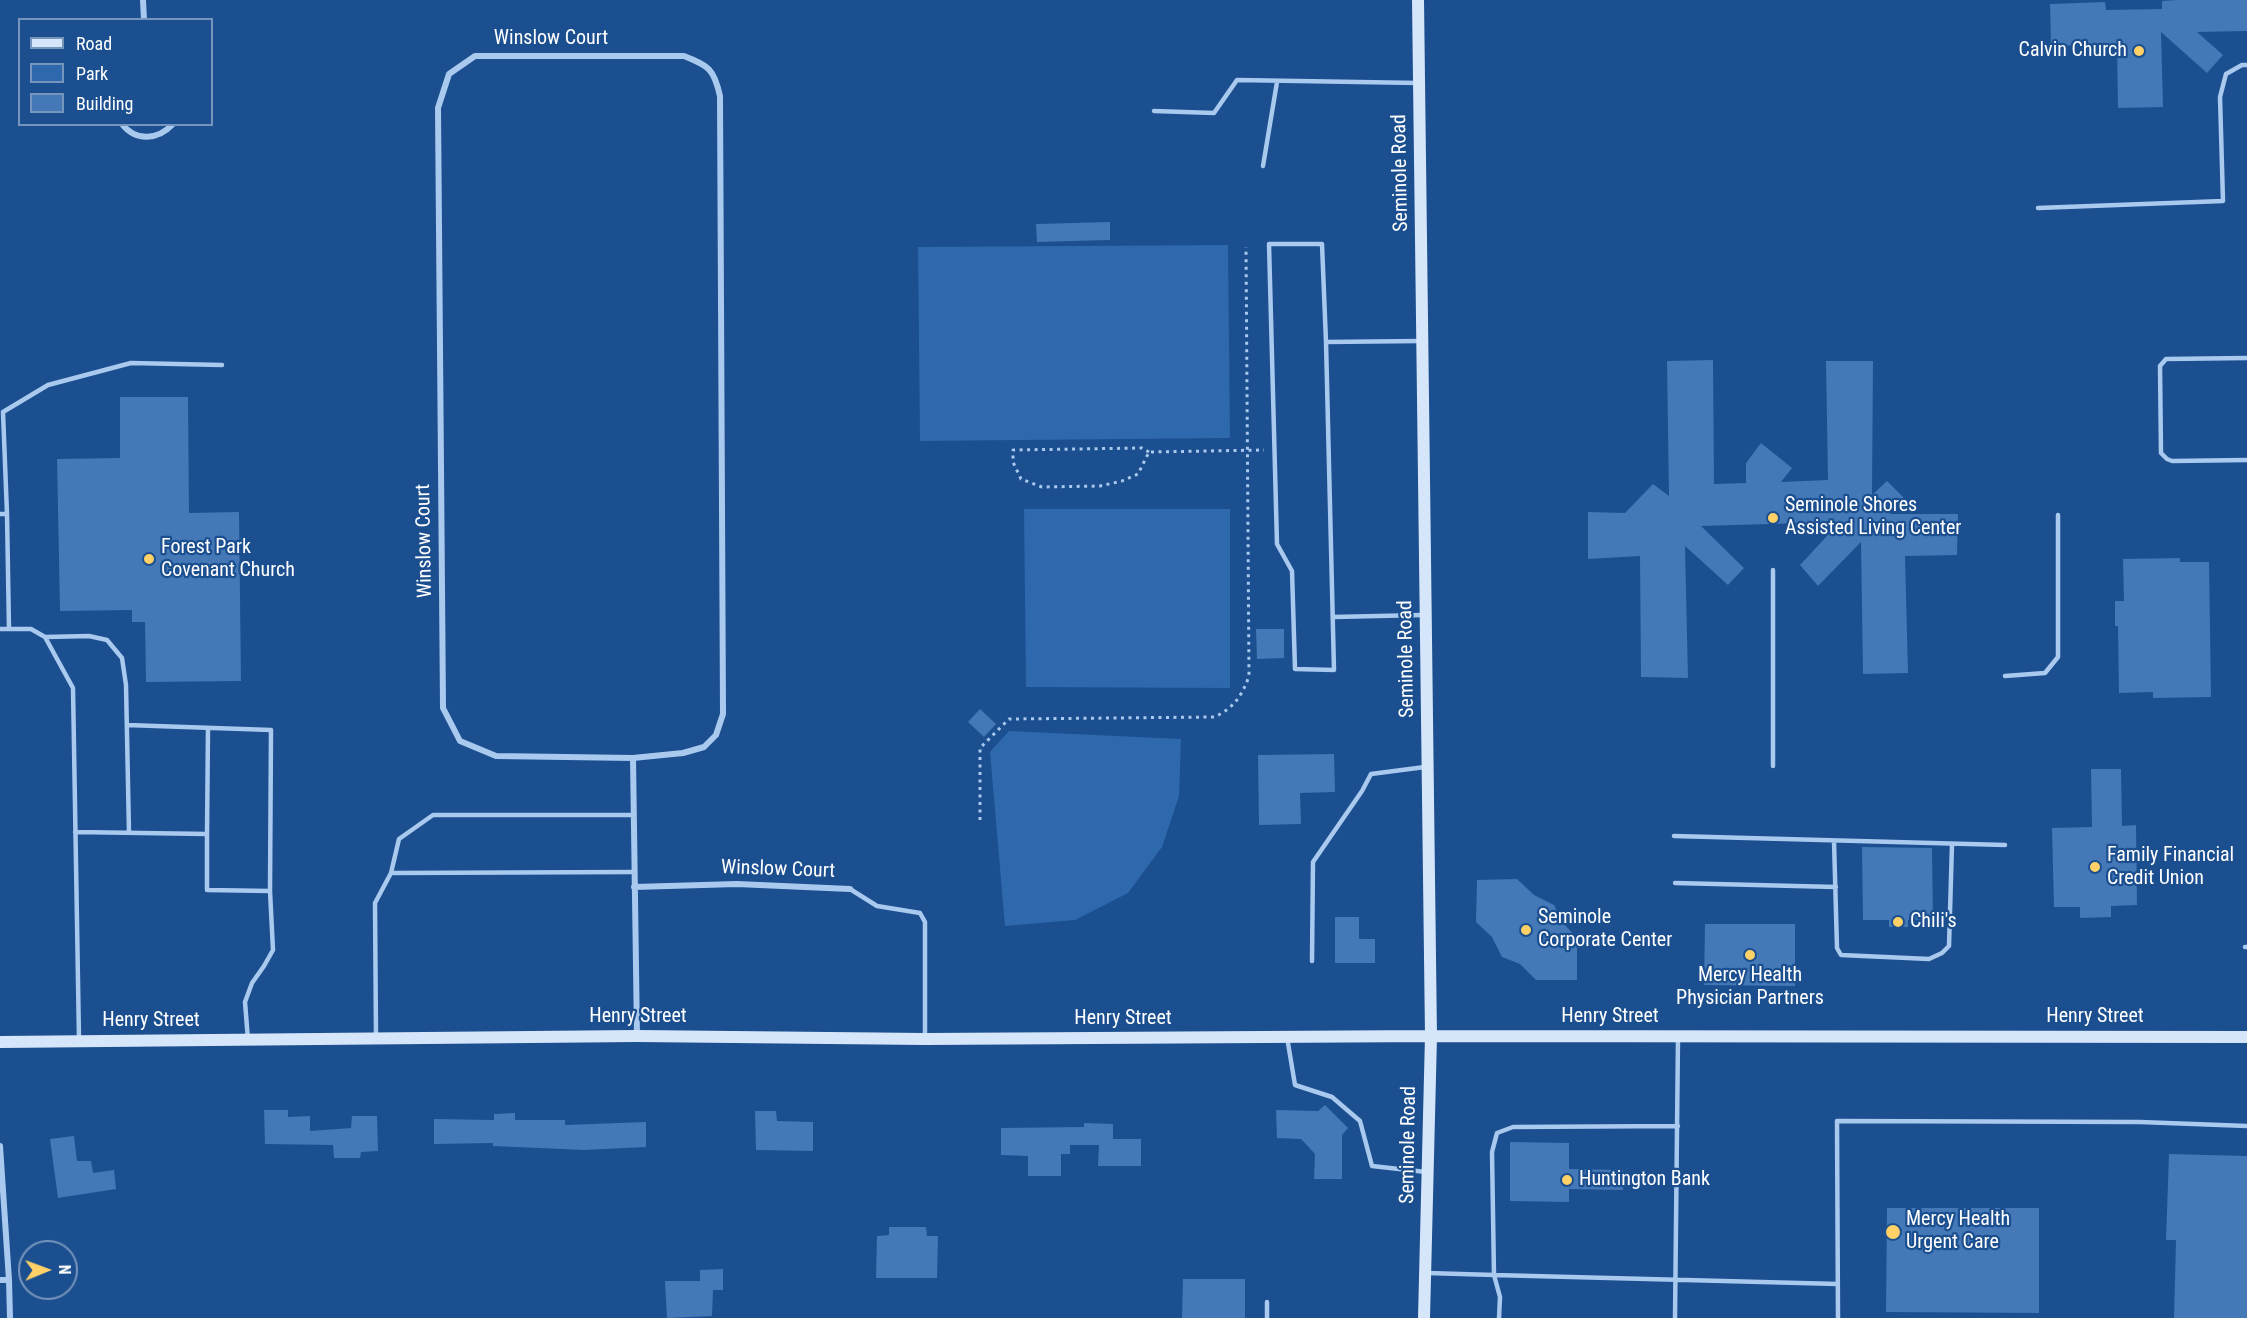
<!DOCTYPE html>
<html>
<head>
<meta charset="utf-8">
<style>
  body { margin:0 }
  #map { position:relative; width:2247px; height:1318px; overflow:hidden; background:#1b4f8f; font-family:"Roboto Condensed",sans-serif }
  canvas { display:block }
  .legend { position:absolute; left:18px; top:18px; width:195px; height:108px; box-sizing:border-box; background:#1b4f8f; border:2px solid #7695bc; margin:0; padding:8px 10px; list-style:none; font-size:18px; color:#fff }
  .legend li { display:flex; align-items:center; gap:12px; height:30px }
  .legend b { width:30px; border:2px solid #7695bc }
  .north { position:absolute; left:18px; top:1240px; width:60px; height:60px; box-sizing:border-box; background:#1b4f8f; border:2px solid #7695bc; border-radius:50%; rotate:89deg; font-size:16px; font-weight:700; line-height:24px; text-align:center; color:#fff }
  .north::after { content:''; display:block; margin:auto; width:21px; height:27px; background:#ffd166; clip-path:polygon(50% 0,100% 100%,50% 72%,0 100%) }
</style>
</head>
<body>
<div id="map">
<canvas width="2247" height="1318"></canvas>
<ul class="legend">
<li><b style="height:8px;background:#d6e6fa"></b>Road</li>
<li><b style="height:16px;background:#2e69ad"></b>Park</li>
<li><b style="height:16px;background:#4478b7"></b>Building</li>
</ul>
<div class="north">N</div>
</div>
<script>
const ctx = document.querySelector('canvas').getContext('2d');
ctx.lineJoin = 'round';
function paint(path, color) {
  ctx.fillStyle = color;
  ctx.fill(path, 'evenodd');
}
function strokePath(path, color, width, dash) {
  ctx.strokeStyle = color;
  ctx.lineWidth = width;
  ctx.lineCap = dash ? 'butt' : 'round';
  ctx.setLineDash(dash || []);
  ctx.stroke(path);
}
function label(font, color, halo, rows, align = 'center') {
  ctx.font = font + ' "Roboto Condensed",sans-serif';
  ctx.lineWidth = 4.5;
  ctx.setLineDash([]);
  ctx.textBaseline = 'middle';
  ctx.strokeStyle = halo;
  ctx.fillStyle = color;
  for (const [text, x, y, turn = 0] of rows) {
    ctx.save();
    ctx.translate(x, y);
    ctx.rotate((+turn || 0) * Math.PI / 180);
    ctx.textAlign = isNaN(turn) ? turn : align;
    if (halo) ctx.strokeText(text, 0, 0);
    ctx.fillText(text, 0, 0);
    ctx.restore();
  }
}
paint(new Path2D(`
  M1228 245 1230 438 920 441 918 247Z
  M1024 509H1230V688L1026 687Z
  M1009 731 1181 739 1179 796 1162 847 1128 893 1075 920 1005 926 990 752Z`), '#2e69ad');
paint(new Path2D(`
  M2178 0H2247V31L2197 32 2223 55 2207 73 2161 32 2163 107 2118 108 2117 44 2051 46 2050 4 2105 2 2106 10 2162 9V1Z
  M1110 222V240L1037 242 1036 224Z
  M1713 360 1714 484 1746 483V463L1761 443 1792 468 1781 482 1828 480 1826 361H1873L1872 495 1887 481 1905 499 1889 514H1958L1957 555 1905 556 1908 673 1863 674 1861 542 1818 586 1800 565 1840 522 1701 526 1744 568 1728 585 1685 546 1688 678 1641 677 1640 556 1588 559V512L1625 513 1653 484 1669 496 1667 361Z
  M120 397H188L189 513 239 512 241 681 146 682 145 622H132V610L60 611 57 459 120 458Z
  M2180 558V562H2209L2211 697 2153 698V692L2119 693 2118 626H2115V601H2124L2123 559Z
  M1256 629H1284V658L1257 659Z
  M980 709 996 724 984 737 968 722Z
  M1334 754 1335 792 1300 793 1301 824 1259 825 1258 755Z
  M2091 769H2121L2122 826 2136 825 2137 905 2111 906V917L2080 918V907H2054L2052 828 2092 827Z
  M1862 847 1932 848 1933 919 1908 920V927H1889V920H1863Z
  M1517 879 1534 895 1554 905 1562 922 1577 938V980H1536L1520 964 1502 957 1492 937 1476 922 1477 880Z
  M1335 917H1359V939H1375V963H1335Z
  M1705 924H1795V986L1704 985Z
  M1325 1105 1348 1128 1342 1135V1179H1314L1315 1154 1301 1139 1277 1138 1276 1110 1318 1111Z
  M264 1110H288V1117L310 1116V1131L351 1128 352 1116H377L378 1151 361 1152 360 1158H334L333 1145 265 1144Z
  M755 1111H776L777 1121 813 1122V1151L756 1150Z
  M515 1113V1120H565V1125L646 1122V1147L584 1150 493 1146V1143L434 1144V1119L494 1120V1114Z
  M1084 1123 1113 1124V1139H1141V1166H1098L1099 1145H1070V1154H1061V1176H1028V1156L1001 1155V1128L1084 1127Z
  M74 1136 77 1161H91L93 1173 114 1170 116 1189 58 1198 50 1139Z
  M1510 1142 1569 1143V1169L1623 1170V1190L1569 1189V1202L1510 1201Z
  M2169 1154 2247 1156V1318H2174L2176 1240H2166Z
  M1887 1208H2039V1313L1886 1312Z
  M889 1227H926L927 1236H938L937 1278H876L877 1236 889 1235Z
  M723 1269V1290H713L712 1316 667 1318 665 1281H700V1270Z
  M1183 1279H1245V1318H1182Z`), '#4478b7');
strokePath(new Path2D(`
  M1149 452 1142 448 1013 450V462L1021 479 1042 487 1100 486 1122 481 1138 474 1149 452 1264 450
  M980 820V748L1009 719 1214 717C1233 709 1242 696 1249 676L1246 247`), '#a9c9ee', 3, [3, 4.5]);
strokePath(new Path2D(`
  M1154 111 1214 113 1237 80 1419 83
  M1263 166 1277 82
  M2038 208 2223 201 2220 97 2226 74 2242 65H2247
  M1326 342 1334 670 1295 669 1292 571 1277 544 1269 244H1322L1326 342 1420 341
  M2247 358 2166 359 2160 366 2161 453 2167 459 2172 461 2247 460
  M0 514H7L3 412 48 385 131 363 222 365
  M7 514 9 629
  M1773 570V766
  M1333 617 1423 615
  M0 629H31L45 637 73 688 79 1039
  M45 637 89 636 107 640 122 658 126 685 129 833
  M2005 676 2045 673 2058 657V515
  M127 725 271 730 270 891 273 950 264 966 252 983 245 1002 248 1040
  M75 832 207 834V890L270 891
  M207 834 208 728
  M1674 836 2005 845
  M1834 841 1837 948 1841 955 1929 959 1942 953 1949 946 1952 844
  M391 873 399 839 433 815H633
  M1675 883 1836 887
  M850 889 877 906 920 913 925 922V1037
  M2245 947H2247
  M1312 961 1313 862 1362 791 1371 774 1425 767
  M1287 1037 1295 1085 1332 1097 1360 1121 1372 1166 1426 1172
  M376 1038 375 903 391 873 634 872
  M1678 1126 1513 1127 1497 1133 1492 1152 1494 1275 1838 1284
  M1427 1273 1494 1275 1500 1297 1499 1318
  M1267 1302V1318
  M1675 1318 1678 1037
  M1838 1318 1837 1121 2140 1122 2247 1126`), '#a9c9ee', 4.5);
strokePath(new Path2D(`
  M143 0 144 20
  M475 56H684C709 66 714 69 720 96L723 714 716 735 704 747 683 753 633 758 496 756 460 741 443 708 438 108 449 74Z
  M122 124C136 142 158 140 173 124
  M633 758 637 1036
  M634 887 737 884 850 889
  M0 1146 9 1280 10 1318
  M0 1280H9`), '#a9c9ee', 6);
strokePath(new Path2D(`
  M1418 0 1431 1036 1424 1318
  M0 1042 637 1036 925 1039 1431 1036 2247 1037`), '#d6e6fa', 12);
for (const [x, y, r, color] of [
  [2139,51,6,"#ffd166"],
  [1773,518,6,"#ffd166"],
  [149,559,6,"#ffd166"],
  [2095,867,6,"#ffd166"],
  [1898,922,6,"#ffd166"],
  [1526,930,6,"#ffd166"],
  [1750,955,6,"#ffd166"],
  [1567,1180,6,"#ffd166"],
  [1893,1232,8,"#ffd166"]
]) {
  const dot = new Path2D();
  dot.arc(x, y, r, 0, 2 * Math.PI);
  ctx.fillStyle = color;
  ctx.fill(dot);
  strokePath(dot, '#1b4f8f', 2);
}
label('20px', '#fff', '#1b4f8f', [
  ["Winslow Court",551,39],
  ["Seminole Road",1401,173,-91],
  ["Winslow Court",425,541,-91],
  ["Seminole Road",1407,659,-91],
  ["Winslow Court",778,870,2],
  ["Henry Street",638,1017],
  ["Henry Street",1610,1017],
  ["Henry Street",2095,1017],
  ["Henry Street",1123,1019],
  ["Henry Street",151,1021],
  ["Seminole Road",1409,1145,-89]
]);
label('20px', '#fff', '#1b4f8f', [
  ["Calvin Church",2127,51,"right"],
  ["Seminole Shores",1785,506],
  ["Assisted Living Center",1785,529],
  ["Forest Park",161,548],
  ["Covenant Church",161,571],
  ["Family Financial",2107,856],
  ["Credit Union",2107,879],
  ["Seminole",1538,918],
  ["Corporate Center",1538,941],
  ["Chili's",1910,922],
  ["Mercy Health",1750,976,"center"],
  ["Physician Partners",1750,999,"center"],
  ["Huntington Bank",1579,1180],
  ["Mercy Health",1906,1220],
  ["Urgent Care",1906,1243]
], 'left');
</script>
</body>
</html>
